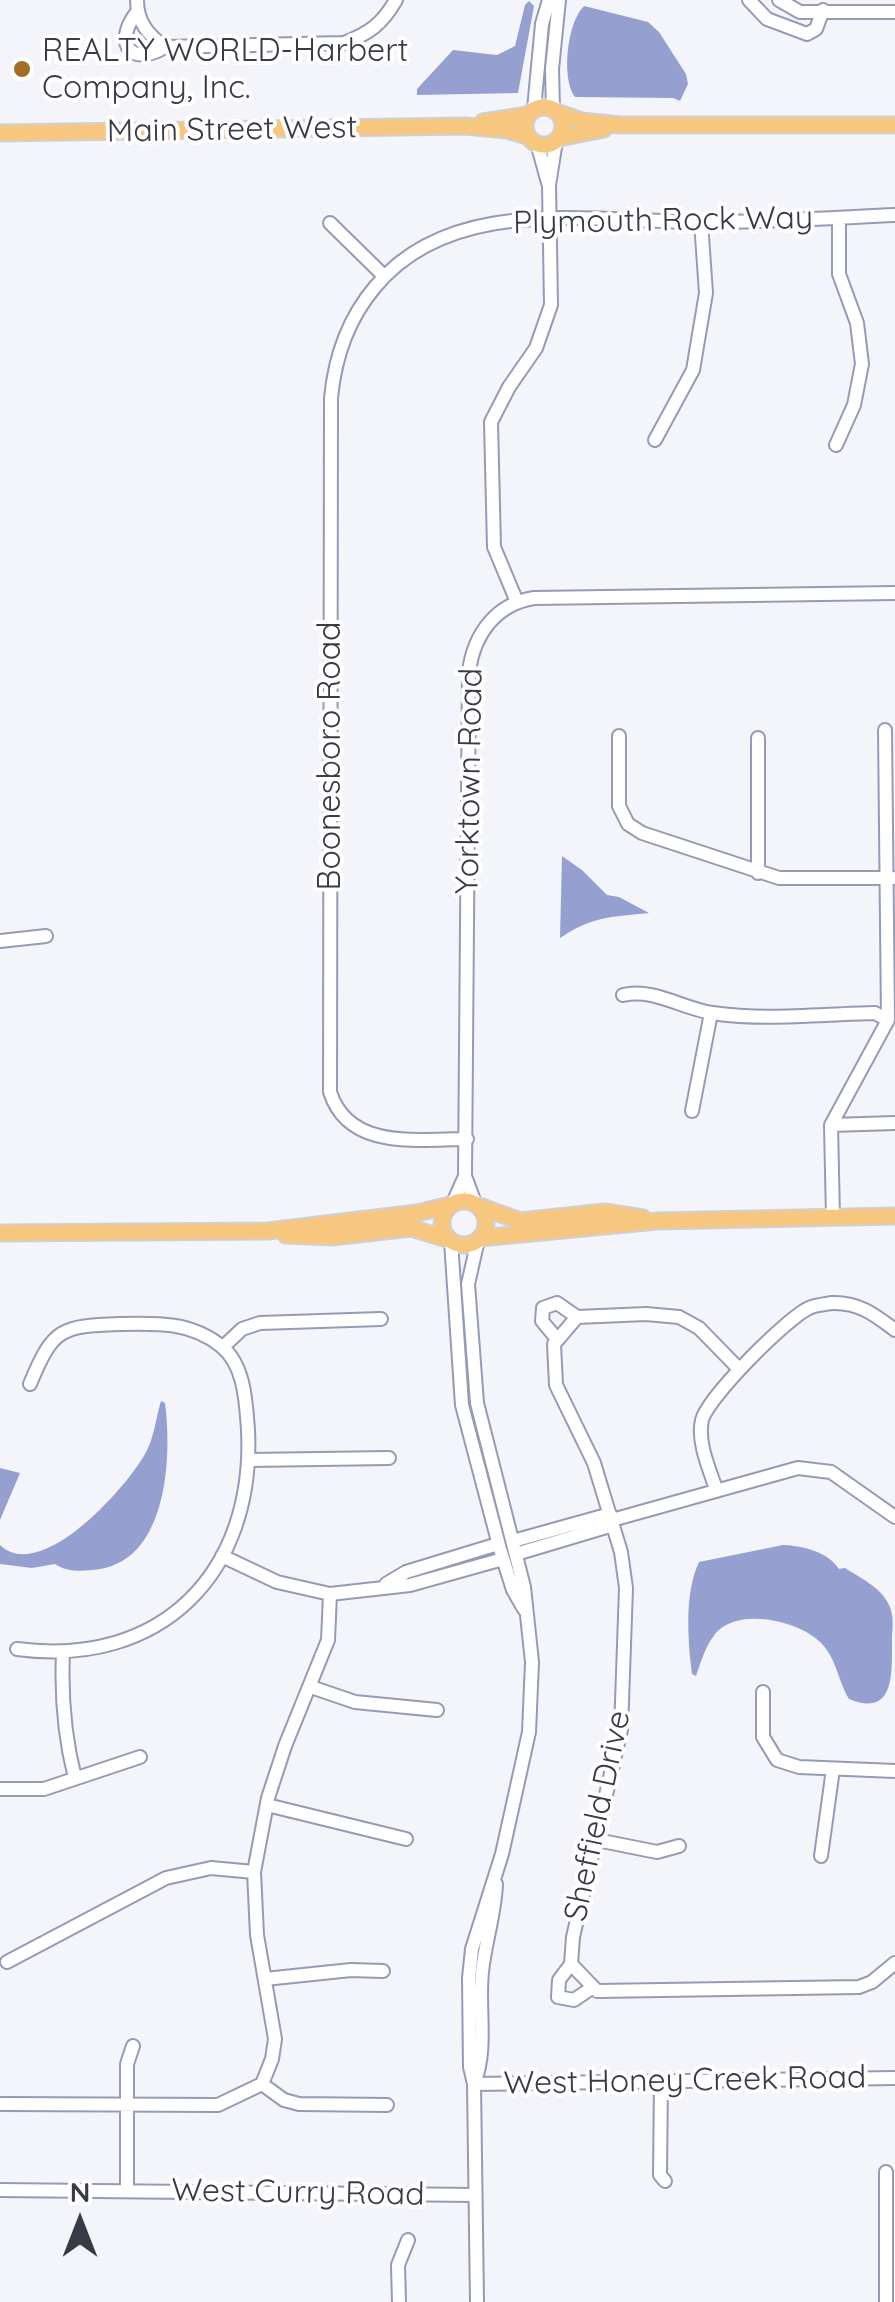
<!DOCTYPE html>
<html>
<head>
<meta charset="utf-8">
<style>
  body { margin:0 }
  #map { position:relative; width:895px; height:2302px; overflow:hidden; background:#f3f5fb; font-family:Quicksand,sans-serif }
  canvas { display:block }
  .north { position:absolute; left:30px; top:2172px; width:100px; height:100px; -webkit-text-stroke:8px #fff; paint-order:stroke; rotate:0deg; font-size:28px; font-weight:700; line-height:40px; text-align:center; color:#383b46 }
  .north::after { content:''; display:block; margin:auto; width:35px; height:45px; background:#383b46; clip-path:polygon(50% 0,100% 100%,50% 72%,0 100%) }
</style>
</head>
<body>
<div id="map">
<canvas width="895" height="2302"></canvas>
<div class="north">N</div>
</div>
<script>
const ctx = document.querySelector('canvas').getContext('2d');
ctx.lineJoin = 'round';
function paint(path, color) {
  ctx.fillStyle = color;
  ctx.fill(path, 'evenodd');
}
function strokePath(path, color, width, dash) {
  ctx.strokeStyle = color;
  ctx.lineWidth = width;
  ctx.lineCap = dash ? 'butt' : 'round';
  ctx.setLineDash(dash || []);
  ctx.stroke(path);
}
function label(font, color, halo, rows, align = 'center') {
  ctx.font = font + ' Quicksand,sans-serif';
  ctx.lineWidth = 8;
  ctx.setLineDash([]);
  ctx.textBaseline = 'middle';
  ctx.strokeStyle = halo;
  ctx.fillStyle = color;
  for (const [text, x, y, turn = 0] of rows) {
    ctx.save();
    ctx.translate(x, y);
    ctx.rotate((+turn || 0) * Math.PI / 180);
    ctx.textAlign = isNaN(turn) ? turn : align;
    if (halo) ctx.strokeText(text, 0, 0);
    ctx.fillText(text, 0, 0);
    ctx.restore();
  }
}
paint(new Path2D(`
  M529 1 534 6 518 93 417 95V89L453 50 497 55 515 46 525 5Z
  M584 6 648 22 659 32 686 74 688 84 680 101 673 98 575 97C561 79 567 22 584 6Z
  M562 856 582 870 607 895 619 897 649 913C611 917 593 916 560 938Z
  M161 1401 165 1403C172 1456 168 1558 100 1569 85 1571 68 1573 55 1564L32 1568 0 1564V1545C41 1584 126 1488 145 1454 154 1439 156 1417 161 1401Z
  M0 1468 20 1473 0 1520Z
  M783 1545C804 1546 828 1552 839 1569L845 1568C859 1577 880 1587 888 1603 895 1615 892 1628 892 1641 892 1673 895 1718 849 1699 838 1681 837 1660 822 1644 801 1621 738 1606 715 1634 705 1647 701 1662 696 1676L692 1674C688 1640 684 1594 699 1562Z`), '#95a0d1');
const minor = new Path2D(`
  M137 0C137 22 148 35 165 47L344 43C370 33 382 24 396 0
  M749 0 767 19 807 34 816 29 823 10
  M779 0 800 12H895
  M137 12C113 42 130 68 165 47
  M534 109 542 24 549 0
  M553 109 552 69 559 0
  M537 143 548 183
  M330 223 384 276
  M655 440 693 370 706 293 701 222
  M836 445 854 405 862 364 857 323 839 274V218
  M517 602 494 547 491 422 509 387 536 348 551 305 549 185 556 141
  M619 736V806L628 824 642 833 779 878H893
  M758 873V738
  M0 941 46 936
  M623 995C654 988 681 1008 712 1013 765 1021 822 1014 875 1013L888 1020
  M692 1111 711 1013
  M831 1125 895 1123
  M467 1139C418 1139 349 1151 330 1092L331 398C335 356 348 319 375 287 452 194 592 222 698 222 763 222 829 218 895 215
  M453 1203 465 1176
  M475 1203 465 1176 469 671C474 634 496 604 534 598L895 593
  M833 1218 831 1125 888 1020 885 730
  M451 1241 462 1405 500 1549 513 1590 524 1609
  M557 1339 542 1321 543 1308 557 1303 577 1317
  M223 1347 242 1329 260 1323 381 1319
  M739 1369 699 1328 679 1317 646 1314 577 1317 554 1344 556 1385 594 1463 621 1552 626 1588 621 1730 573 1937 571 1964 597 1991 859 1987 872 1982 895 1963
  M249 1460 389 1458
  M716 1489C709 1468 697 1442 702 1420 708 1397 787 1318 809 1308 815 1305 826 1304 832 1303 859 1302 875 1315 895 1330
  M612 1520 798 1468 831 1472 895 1517
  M513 1541 610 1514
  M516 1554 613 1525
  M222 1556 277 1582 330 1594 410 1585 503 1559
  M386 1584 406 1572 498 1544
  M17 1649C161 1668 255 1573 248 1430 246 1403 245 1365 221 1346 191 1322 158 1323 120 1324 61 1326 53 1328 30 1384
  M63 1653C61 1697 64 1735 75 1778
  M311 1687 355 1702 437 1710
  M763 1692V1737L777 1760 799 1767 895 1771
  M0 1789H44L140 1757
  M267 1805 406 1839
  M597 1840 657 1852 679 1846
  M821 1856 833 1769
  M7 1962 166 1878 211 1868 254 1872
  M571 1964 559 1980 558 1997 574 2000 593 1987
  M265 1979 351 1970 383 1971
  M661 2081 660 2175 665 2181
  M262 2084 272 2059 275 2039 257 1935 254 1872 268 1798 285 1746 328 1640 330 1594
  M262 2084 284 2100 299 2104 387 2105
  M474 2084 895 2078
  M474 2084C488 2048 478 2009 482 1972 485 1942 495 1914 496 1884
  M1 2104 218 2105 262 2084
  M886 2172V2302
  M0 2190 475 2195
  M127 2191V2064L133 2046
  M399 2302 398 2265 408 2240
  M477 2302 474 2084 470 2067 469 1978 472 1949 502 1854 529 1732 532 1662 524 1587 477 1403 468 1284 478 1240`);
const major = new Path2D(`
  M525 126a19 19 0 1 1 38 0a19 19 0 1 1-38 0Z
  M559 113 582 121 620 125H895
  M483 122 528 115
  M0 133 465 126 507 130 528 136
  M559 138 604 129
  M442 1223a22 22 0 1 1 44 0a22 22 0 1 1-44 0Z
  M479 1206 520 1221 605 1212 643 1218
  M0 1233 268 1231 417 1213 450 1205
  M286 1235 332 1237 411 1228 450 1240
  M480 1238 657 1221 895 1216`);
strokePath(minor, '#959bb6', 16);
strokePath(major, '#cfd0d3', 19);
strokePath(minor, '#fff', 12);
strokePath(major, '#f7c780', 15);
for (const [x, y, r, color] of [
  [22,69,10,"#a26e25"]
]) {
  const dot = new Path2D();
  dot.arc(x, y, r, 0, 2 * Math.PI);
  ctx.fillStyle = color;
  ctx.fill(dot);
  strokePath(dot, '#fff', 4);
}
label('32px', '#383b46', '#fff', [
  ["REALTY WORLD-Harbert",42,51],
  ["Company, Inc.",42,88]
], 'left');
label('32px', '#383b46', '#fff', [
  ["Main Street West",232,130,-1],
  ["Plymouth Rock Way",663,221,-1],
  ["Boonesboro Road",330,756,-90],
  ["Yorktown Road",470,781,-89],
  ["Sheffield Drive",598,1816,-78],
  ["West Honey Creek Road",685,2081,-1],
  ["West Curry Road",298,2193,1]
]);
</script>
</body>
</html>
